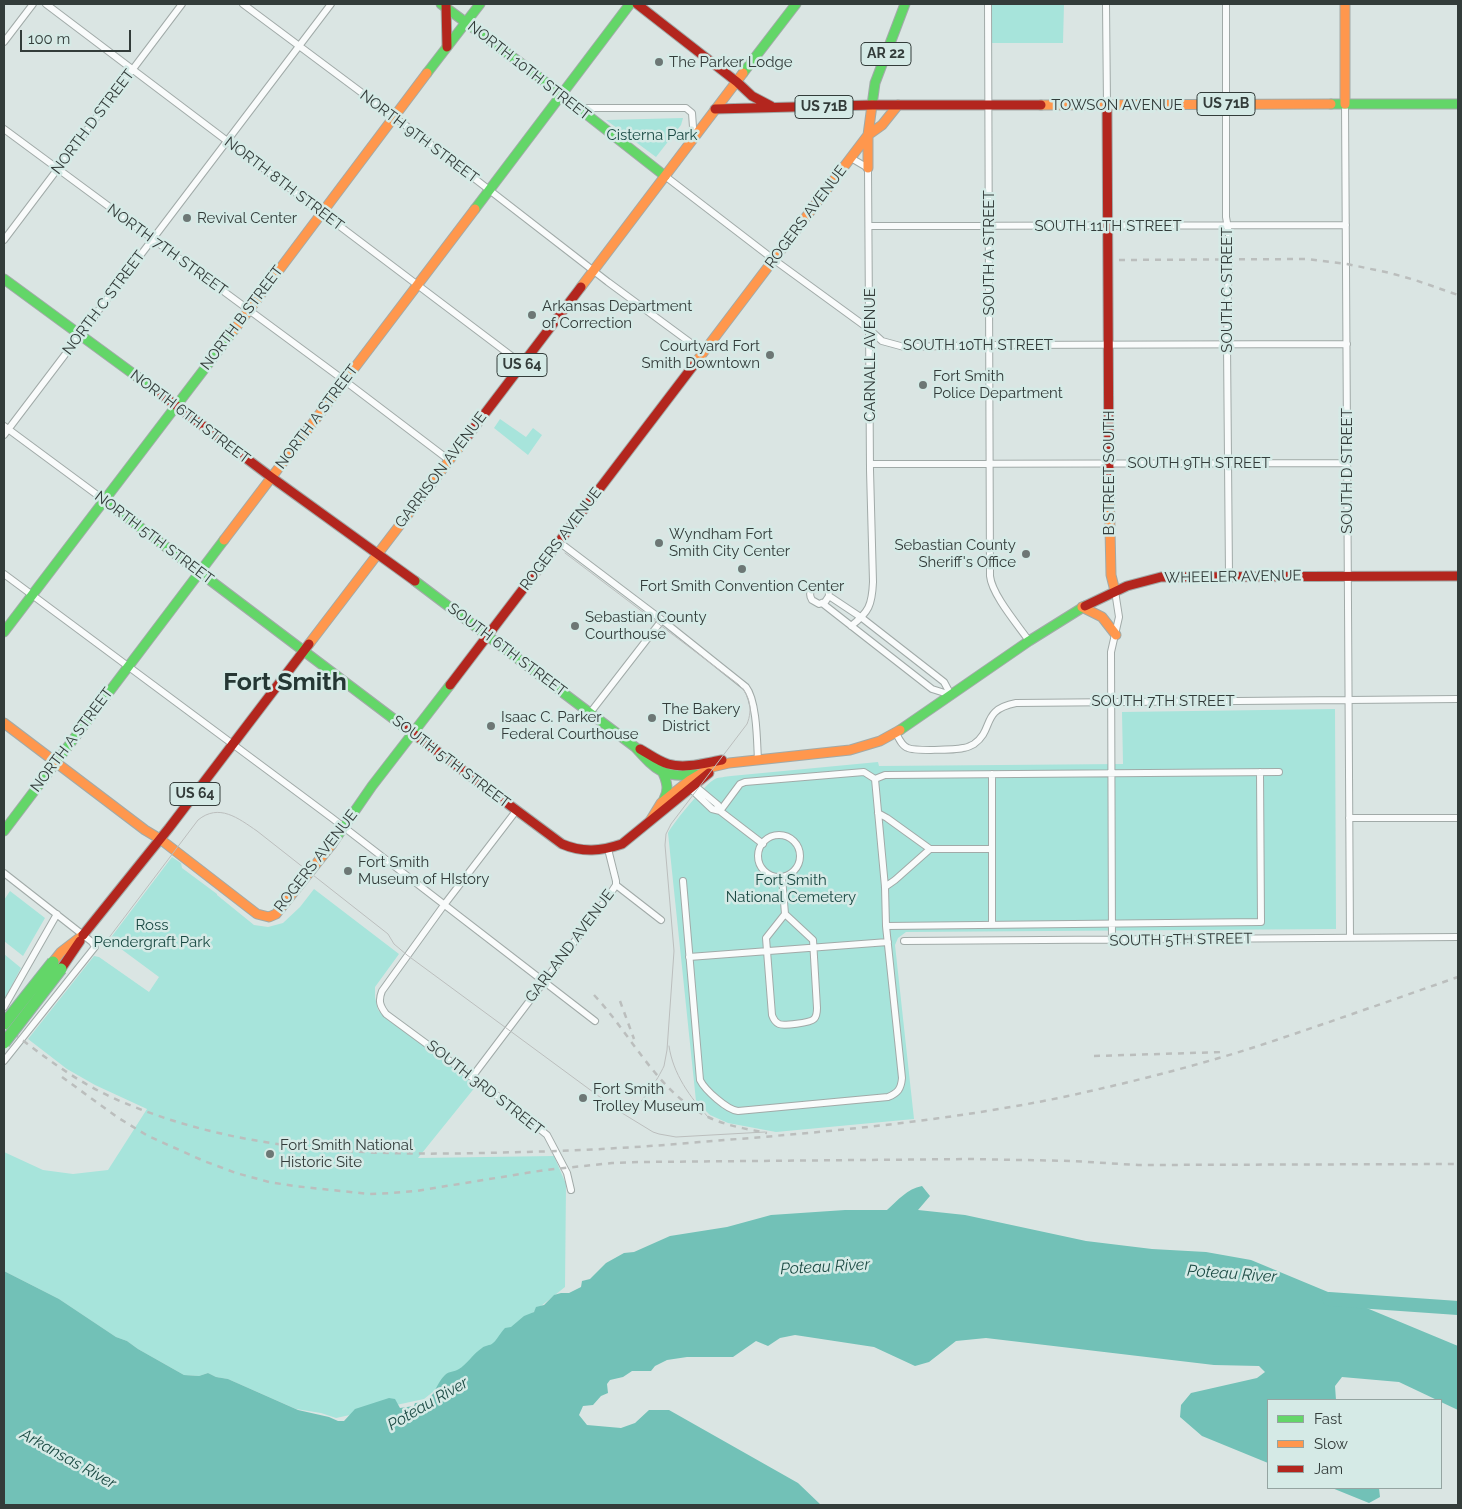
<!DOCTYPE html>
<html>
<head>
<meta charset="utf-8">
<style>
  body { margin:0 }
  #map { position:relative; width:1462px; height:1509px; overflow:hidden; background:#dae5e3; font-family:Raleway,sans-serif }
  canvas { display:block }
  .frame { position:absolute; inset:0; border:5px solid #333c3a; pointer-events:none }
  .legend { position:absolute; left:1267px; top:1399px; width:175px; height:90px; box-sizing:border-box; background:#d5eae6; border:1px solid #94a4a1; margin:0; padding:6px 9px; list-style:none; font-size:15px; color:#333c3a }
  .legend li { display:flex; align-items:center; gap:10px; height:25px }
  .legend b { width:25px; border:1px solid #94a4a1 }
  .scale { position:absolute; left:20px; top:30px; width:111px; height:22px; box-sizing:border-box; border:2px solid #333c3a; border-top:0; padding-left:6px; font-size:15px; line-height:18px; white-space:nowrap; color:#333c3a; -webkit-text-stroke:4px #d5eae6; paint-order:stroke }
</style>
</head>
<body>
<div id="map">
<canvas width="1462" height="1509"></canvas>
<div class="frame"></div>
<ul class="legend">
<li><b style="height:6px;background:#63d668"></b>Fast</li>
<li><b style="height:6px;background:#ff974d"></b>Slow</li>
<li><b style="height:6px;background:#b3261e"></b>Jam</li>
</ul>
<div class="scale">100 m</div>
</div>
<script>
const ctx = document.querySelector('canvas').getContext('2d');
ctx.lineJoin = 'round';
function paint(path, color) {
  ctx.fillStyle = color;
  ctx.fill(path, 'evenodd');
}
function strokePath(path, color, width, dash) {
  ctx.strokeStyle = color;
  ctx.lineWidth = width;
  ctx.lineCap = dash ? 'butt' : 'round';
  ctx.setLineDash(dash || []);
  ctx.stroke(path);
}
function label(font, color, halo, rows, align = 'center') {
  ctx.font = font + ' Raleway,sans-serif';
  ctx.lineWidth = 5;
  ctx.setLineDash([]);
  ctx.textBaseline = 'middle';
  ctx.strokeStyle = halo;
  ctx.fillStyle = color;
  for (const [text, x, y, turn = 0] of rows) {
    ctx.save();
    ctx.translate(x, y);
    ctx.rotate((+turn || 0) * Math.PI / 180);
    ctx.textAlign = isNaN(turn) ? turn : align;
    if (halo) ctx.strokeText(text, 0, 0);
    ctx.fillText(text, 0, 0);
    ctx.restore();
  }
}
paint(new Path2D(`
  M988 4H1064L1063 43H988Z
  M683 118 681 125 656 157 606 120Z
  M500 419 526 437 533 428 542 435 528 455 494 428Z
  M1335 709 1336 929 906 932 898 938 895 945 914 1119 776 1132 728 1123 710 1115 696 1101 668 833C673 823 706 783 715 779 719 777 726 777 731 776L878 762 879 766 1123 764 1122 712Z
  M172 857 181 863 182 868 217 894V895L254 925 268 927 283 923 300 907 314 889 399 954 375 987V997L378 1010 476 1086 418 1158 554 1156 566 1184 565 1287 424 1399 336 1418 321 1413 296 1409 228 1379 216 1377 208 1373 199 1376 184 1375 138 1349 127 1341 116 1337 59 1299 4 1271V1152L43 1170 73 1174 108 1170 147 1109 95 1085 67 1069 28 1039 94 956 99 957 149 992 159 977 109 940Z
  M10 891 45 918 23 956 4 941V900Z
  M4 954 21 968 4 1000Z`), '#a7e4db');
paint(new Path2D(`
  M922 1186 930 1196 918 1210 965 1215 1086 1241 1152 1249 1206 1252 1251 1260 1458 1346V1410L1441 1402V1400H1437L1399 1382 1342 1377 1335 1386 1336 1400H1268V1463L1202 1436 1180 1417 1181 1405 1191 1393 1257 1378 1265 1372 1259 1366 1214 1365 986 1338 956 1341 929 1362 915 1366 874 1347 795 1335 780 1338 768 1346 756 1341 733 1357H687L667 1360 655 1366 651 1371H632L623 1377 610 1380 607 1384 608 1393 601 1396 593 1405 583 1406 579 1415 587 1425 621 1428 635 1423 649 1410H669L798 1483 821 1505H4V1271L59 1299 116 1337 127 1341 138 1349 184 1375 199 1376 208 1373 216 1377 228 1379 298 1410 329 1417 338 1421H344L355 1409 389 1398 395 1399 400 1408 414 1406 415 1403C436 1402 433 1387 445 1375 449 1371 454 1372 459 1369 466 1365 474 1353 482 1348 485 1345 490 1346 493 1343 496 1341 501 1332 505 1328L511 1327 524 1316 534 1312 536 1307 544 1305 554 1295 561 1293H569L581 1287 582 1281 590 1279 606 1263 624 1253 634 1252 670 1236 727 1227 771 1215 845 1210H887C898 1200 907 1189 922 1186Z
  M1332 1488H1379L1380 1497 1369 1503Z`), '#72c1b7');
strokePath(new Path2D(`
  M1329 1299 1458 1308`), '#72c1b7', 14);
const street = new Path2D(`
  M46 4 522 364
  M243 4 421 137 608 282 703 352
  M988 4 990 576C992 595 1018 625 1029 641
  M1106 4 1107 105
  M1226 4V217L1229 234 1227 344 1229 576
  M4 42 33 4
  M1345 104 1350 938
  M579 108H686L692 113 693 127 691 140
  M4 129 345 381 449 460
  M665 176 773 259 869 329 882 341 904 347 990 345 1347 344
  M869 226 1346 225
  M4 240 182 4
  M4 426 104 500
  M4 435 331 4
  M870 464 1347 463
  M559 542 662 620 746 687C757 701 757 742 758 761
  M4 574 332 818 595 1021
  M829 596 825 602 819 604 812 600C808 594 811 588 816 585 824 584 829 588 829 596L862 618 944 682 951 695
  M822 603 932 689 951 695
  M851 626C869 612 872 605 873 582L870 470 868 168 851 158
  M590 713 662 620
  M896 733C899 739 902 746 908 748 914 751 955 750 963 748 967 748 970 746 974 744 995 729 980 710 1016 703L1458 699
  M992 774V925
  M875 779 885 775 1279 772
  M694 785 718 805 720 811 763 844
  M690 788 712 809 720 811
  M516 811 444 905 382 991C378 1001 380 1006 386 1014L515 1109 547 1135 567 1173 571 1190
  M720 811 740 784 745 782 864 772 875 779
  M878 813 887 818 930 849H992
  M1349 818H1458
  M758 856a21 21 0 1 1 42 0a21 21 0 1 1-42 0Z
  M4 873 92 942 95 947 4 1061
  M782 877 785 914 813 940 817 1008C817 1012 817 1016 814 1019 810 1023 783 1026 779 1024 775 1022 773 1018 772 1015L766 938 785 914
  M683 881 700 1080C705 1090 727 1110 738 1111L888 1097C898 1093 901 1089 902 1078L886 926 885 887 875 779
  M616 885 661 920
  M885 887 895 880 930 849
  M886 926 1261 922 1260 772
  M904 941 1458 937
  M1112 941 1111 652 1119 617 1115 591
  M689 957 888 942
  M4 1007 57 914
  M472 1077 608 897 616 885V881L608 849`);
const fast = new Path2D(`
  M441 4 530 70 665 176
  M427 73 480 4
  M743 73 796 4
  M1331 104H1458
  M872 105 875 83 905 4
  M475 209 630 4
  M4 279 158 392
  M104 500 403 726
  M415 581 635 747C655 769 663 779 695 774
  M4 632 234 330
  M900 730 1029 641 1085 606
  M663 773C667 782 669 790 664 799
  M4 831 224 540
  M332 844 372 786 450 685`);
const slow = new Path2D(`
  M1345 4V104
  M1041 105 1331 104
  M868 168V135L882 125 898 105
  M581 287 743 73
  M234 330 427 73
  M693 366 868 135 872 105
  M1109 483 1111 575 1115 591
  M224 540 475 209
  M1082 607 1102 617 1116 635
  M309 644 467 437
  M4 723 145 830 160 839 257 914 269 917 276 914 332 844
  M650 821 661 803 690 780 712 767 729 763 850 750 880 741 900 730
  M53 962 61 952 83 935`);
const jam = new Path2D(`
  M446 4 447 47
  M637 4 737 82 752 96 771 106
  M1107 105 1109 483
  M715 109 872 105H1041
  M158 392 271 477 415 581
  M467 437 581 287
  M1085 606 1127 586 1161 577 1458 576
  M450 685 693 366
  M403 726 562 844C583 853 601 851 622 844L709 773
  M640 749C649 754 658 761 668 764 685 769 705 763 722 760
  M83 935 169 828 309 644
  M61 969 80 941`);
strokePath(street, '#a1aaa8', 8);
strokePath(fast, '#a1aaa8', 11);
strokePath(slow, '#a1aaa8', 11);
strokePath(jam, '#a1aaa8', 11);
strokePath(street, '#f9fbfb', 6);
strokePath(fast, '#63d668', 9);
strokePath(slow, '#ff974d', 9);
strokePath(jam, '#b3261e', 9);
strokePath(new Path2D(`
  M108 939 198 820C219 803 238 818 257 831L388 934 394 944 407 955 608 1103C613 1106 620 1111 626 1111 639 1111 659 1077 664 1066 665 1061 666 1055 667 1050L674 951 665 845 666 834 671 824 747 724C753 709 750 695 738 684L565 553
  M669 1046C673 1074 690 1097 708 1117
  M617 1110 653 1132 659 1134 676 1137 765 1132`), '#bbbebd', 1);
strokePath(new Path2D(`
  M1119 260 1306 259 1347 264 1390 273 1415 280 1458 295
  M594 995C631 1034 658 1093 708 1117 727 1126 747 1129 767 1133
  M620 1001 634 1039
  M4 1026C38 1052 72 1079 111 1097 228 1150 355 1156 481 1153 527 1152 572 1151 618 1148 658 1146 698 1142 738 1139 849 1130 959 1119 1068 1096 1132 1082 1196 1066 1258 1046 1325 1024 1392 1000 1458 977
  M1094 1056 1224 1052
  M62 1077 117 1117 148 1136 204 1161 236 1173 269 1182 294 1186 369 1194 392 1193 416 1191 545 1170 612 1163 641 1162 971 1159 1073 1161 1138 1165 1458 1164`), '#bbbebd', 2.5, [6, 6]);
const fastBridge = new Path2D(`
  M4 1024 53 962
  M4 1043 61 969`);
strokePath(fastBridge, '#98aca9', 13, []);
strokePath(fastBridge, '#63d668', 11);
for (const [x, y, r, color] of [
  [659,62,5,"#6d7775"],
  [187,218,5,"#6d7775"],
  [532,315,5,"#6d7775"],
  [770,355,5,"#6d7775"],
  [923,385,5,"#6d7775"],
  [659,543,5,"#6d7775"],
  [1026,554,5,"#6d7775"],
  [742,569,5,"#6d7775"],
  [575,626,5,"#6d7775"],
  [652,718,5,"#6d7775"],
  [491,726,5,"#6d7775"],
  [348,871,5,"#6d7775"],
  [583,1098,5,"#6d7775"],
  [270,1154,5,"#6d7775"]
]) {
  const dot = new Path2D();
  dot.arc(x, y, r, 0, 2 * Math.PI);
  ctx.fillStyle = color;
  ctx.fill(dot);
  strokePath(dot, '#d5eae6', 2);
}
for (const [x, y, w] of [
  [886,54,50],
  [1226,104,58],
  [824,107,58],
  [522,365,50],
  [195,794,50]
]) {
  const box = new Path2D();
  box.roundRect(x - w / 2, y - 11.5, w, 23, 4);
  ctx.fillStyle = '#d5eae6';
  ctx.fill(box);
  strokePath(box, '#333c3a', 1);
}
label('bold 14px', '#333c3a', null, [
  ["AR 22",886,54],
  ["US 71B",1226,104],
  ["US 71B",824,107],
  ["US 64",522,365],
  ["US 64",195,794]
]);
label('15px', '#333c3a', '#d5eae6', [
  ["The Parker Lodge",669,62],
  ["Revival Center",197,218],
  ["Arkansas Department",542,306],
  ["of Correction",542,323],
  ["Courtyard Fort",760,346,"right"],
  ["Smith Downtown",760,363,"right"],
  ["Fort Smith",933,376],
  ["Police Department",933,393],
  ["Wyndham Fort",669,534],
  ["Smith City Center",669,551],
  ["Sebastian County",1016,545,"right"],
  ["Sheriff's Office",1016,562,"right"],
  ["Fort Smith Convention Center",742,586,"center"],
  ["Sebastian County",585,617],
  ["Courthouse",585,634],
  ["The Bakery",662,709],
  ["District",662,726],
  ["Isaac C. Parker",501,717],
  ["Federal Courthouse",501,734],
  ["Fort Smith",358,862],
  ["Museum of HIstory",358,879],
  ["Fort Smith",593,1089],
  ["Trolley Museum",593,1106],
  ["Fort Smith National",280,1145],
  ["Historic Site",280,1162]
], 'left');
label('15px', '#333c3a', '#d5eae6', [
  ["NORTH 10TH STREET",529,71,38],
  ["TOWSON AVENUE",1117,105],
  ["NORTH D STREET",93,122,-53],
  ["NORTH 9TH STREET",419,137,37],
  ["NORTH 8TH STREET",284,184,37],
  ["ROGERS AVENUE",806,217,-53],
  ["SOUTH 11TH STREET",1108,226],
  ["NORTH 7TH STREET",167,250,36],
  ["SOUTH A STREET",989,253,-90],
  ["SOUTH C STREET",1227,290,-90],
  ["NORTH C STREET",104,303,-53],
  ["NORTH B STREET",242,318,-53],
  ["SOUTH 10TH STREET",978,345],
  ["CARNALL AVENUE",870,355,-90],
  ["NORTH 6TH STREET",190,417,37],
  ["NORTH A STREET",317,417,-53],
  ["SOUTH 9TH STREET",1199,463],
  ["GARRISON AVENUE",441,470,-53],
  ["SOUTH D STREET",1347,471,-90],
  ["B STREET SOUTH",1109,473,-90],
  ["NORTH 5TH STREET",154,538,37],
  ["ROGERS AVENUE",561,539,-53],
  ["WHEELER AVENUE",1233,577,-1],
  ["SOUTH 6TH STREET",507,650,37],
  ["SOUTH 7TH STREET",1163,701],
  ["NORTH A STREET",72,740,-53],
  ["SOUTH 5TH STREET",451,762,37],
  ["ROGERS AVENUE",316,861,-52],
  ["SOUTH 5TH STREET",1181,940,-1],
  ["GARLAND AVENUE",570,946,-53],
  ["SOUTH 3RD STREET",485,1088,38]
]);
label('15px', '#1a4943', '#d5eae6', [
  ["Cisterna Park",652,135],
  ["Fort Smith",791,880],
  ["National Cemetery",791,897],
  ["Ross",152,925],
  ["Pendergraft Park",152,942]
]);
label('italic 16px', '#1c4b44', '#d5eae6', [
  ["Poteau River",825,1267,-3],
  ["Poteau River",1232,1274,4],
  ["Poteau River",428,1404,-30],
  ["Arkansas River",68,1459,29]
]);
label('bold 25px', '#253734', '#d5eae6', [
  ["Fort Smith",285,682]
]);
</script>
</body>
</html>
